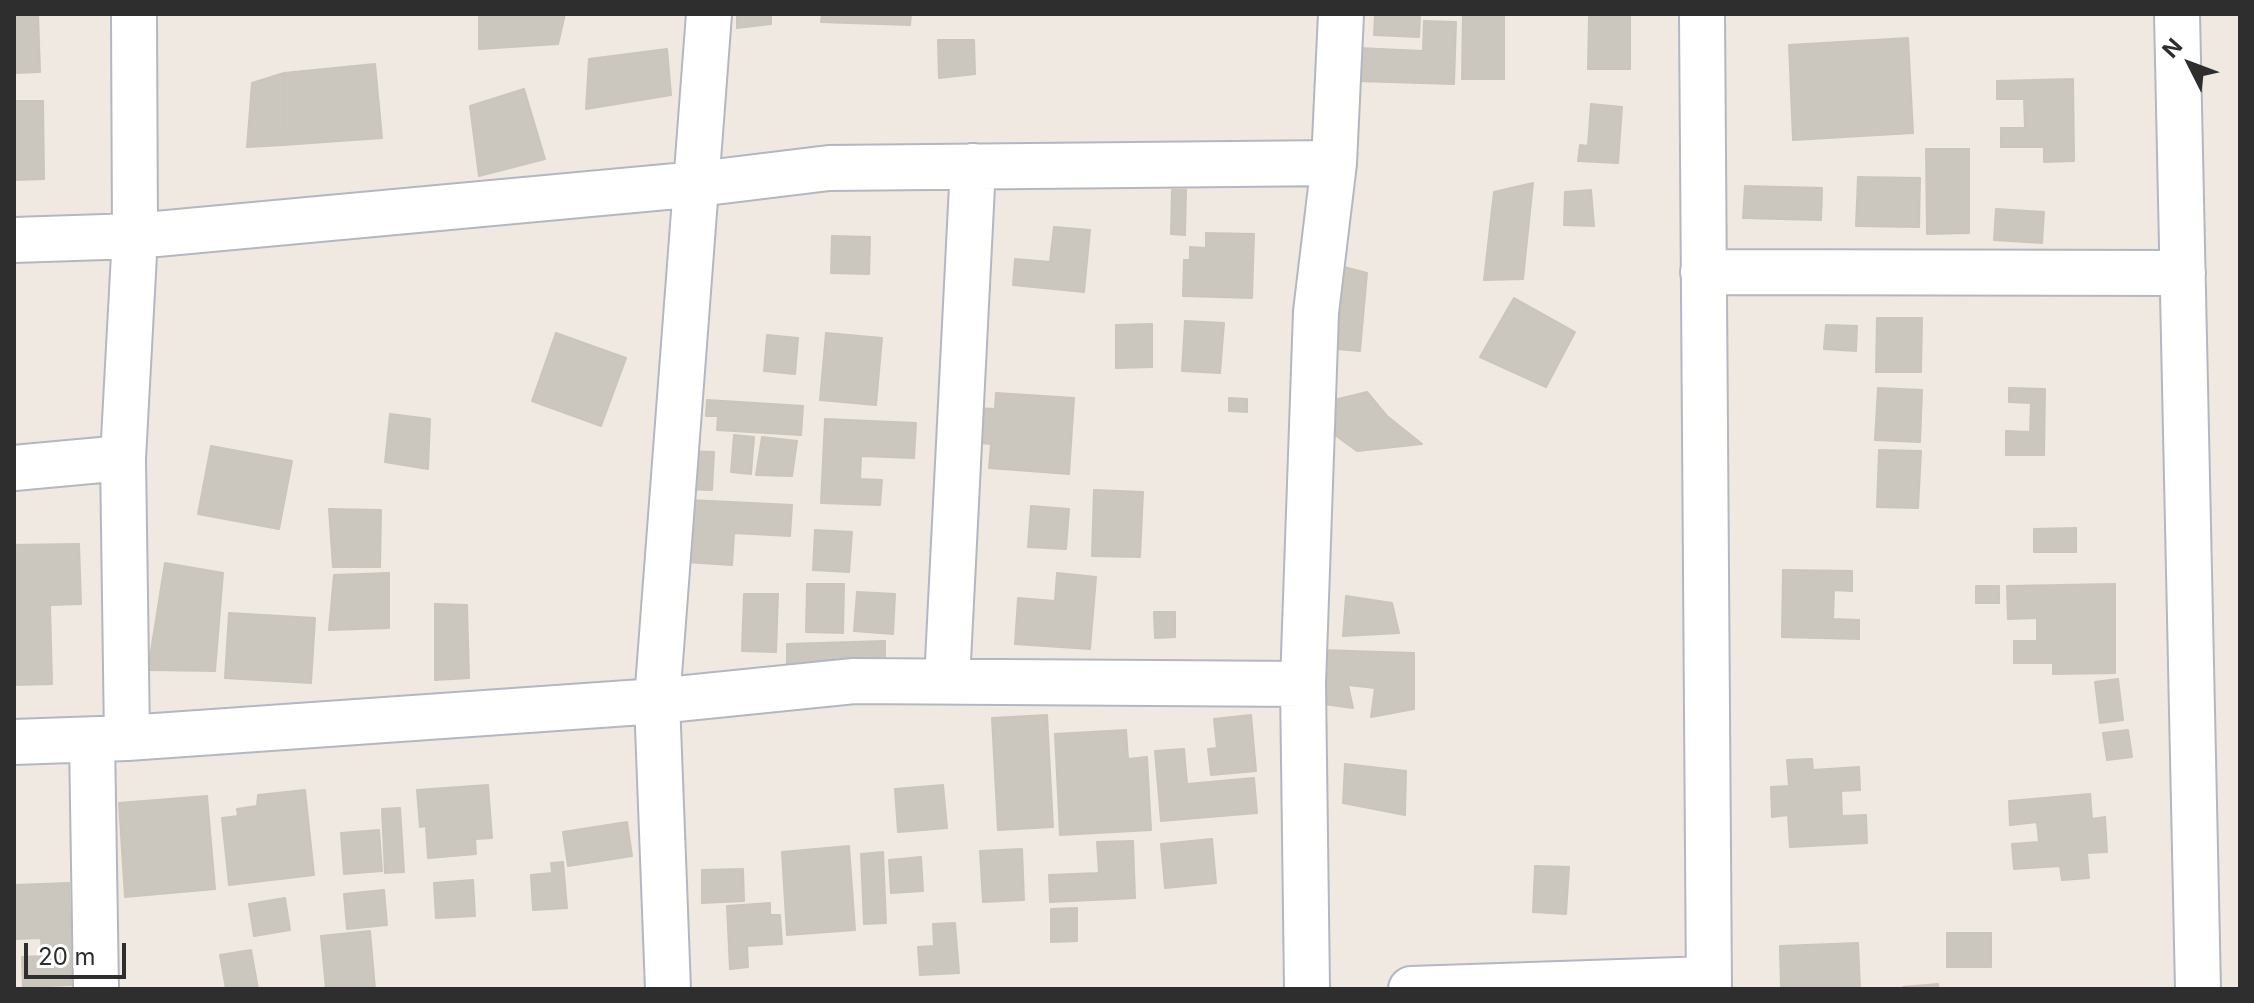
<!DOCTYPE html>
<html>
<head>
<meta charset="utf-8">
<style>
  body { margin:0 }
  #map { position:relative; width:2254px; height:1003px; overflow:hidden; background:#efe9e1; font-family:Inter,sans-serif }
  canvas { display:block }
  .frame { position:absolute; inset:0; border:16px solid #2e2e2e; pointer-events:none }
  .north { position:absolute; left:2150px; top:24px; width:80px; height:80px; -webkit-text-stroke:6px #fff; paint-order:stroke; rotate:312deg; font-size:22px; font-weight:700; line-height:32px; text-align:center; color:#2e2e2e }
  .north::after { content:''; display:block; margin:auto; width:28px; height:36px; background:#2e2e2e; clip-path:polygon(50% 0,100% 100%,50% 72%,0 100%) }
  .scale { position:absolute; left:24px; top:943px; width:102px; height:36px; box-sizing:border-box; border:4px solid #2e2e2e; border-top:0; padding-left:10px; font-size:24px; line-height:28px; white-space:nowrap; color:#2e2e2e; -webkit-text-stroke:6px #fff; paint-order:stroke }
</style>
</head>
<body>
<div id="map">
<canvas width="2254" height="1003"></canvas>
<div class="frame"></div>
<div class="north">N</div>
<div class="scale">20 m</div>
</div>
<script>
const ctx = document.querySelector('canvas').getContext('2d');
ctx.lineJoin = 'round';
function paint(path, color) {
  ctx.fillStyle = color;
  ctx.fill(path, 'evenodd');
}
function strokePath(path, color, width, dash) {
  ctx.strokeStyle = color;
  ctx.lineWidth = width;
  ctx.lineCap = dash ? 'butt' : 'round';
  ctx.setLineDash(dash || []);
  ctx.stroke(path);
}
const building = new Path2D(`
  M14 14H38L40 72 14 73Z
  M479 14H565L558 44 479 49Z
  M737 14H771V24L737 28Z
  M822 14H911L910 25 821 22Z
  M1375 14H1420L1419 37 1374 35Z
  M1463 14H1504V79H1462Z
  M1604 14H1630V69H1588L1589 17Z
  M1424 21 1456 22 1454 84 1357 81 1358 48 1423 51Z
  M1908 38 1913 133 1793 140 1789 45Z
  M938 40H974L975 74 939 78Z
  M667 49 671 95 586 109 589 59Z
  M375 64 382 138 283 145 284 73Z
  M284 73 283 145 247 147 252 83Z
  M2073 79 2074 161 2044 162V147H2001V128H2025L2024 99H1997V81Z
  M524 89 545 159 479 176 470 106Z
  M14 101H43L44 179 14 180Z
  M1591 104 1622 107 1618 163 1578 161 1580 145 1588 146Z
  M1926 149H1969V233L1927 234Z
  M1858 177 1920 178 1919 227 1856 226Z
  M1533 183 1523 279 1484 280 1494 192Z
  M1745 186 1822 188 1821 220 1743 218Z
  M1172 190H1186L1185 235 1171 234Z
  M1591 190 1594 226 1564 225 1565 192Z
  M1996 209 2044 212 2042 243 1994 240Z
  M1054 227 1090 230 1084 292 1013 285 1015 259 1050 262Z
  M1206 233 1254 234 1252 298 1183 296 1184 260H1190V247L1206 248Z
  M832 236 870 237 869 274 831 273Z
  M1344 267 1367 273 1360 351 1337 349Z
  M1514 298 1575 332 1546 387 1480 357Z
  M1877 318H1922L1921 372H1876Z
  M1185 321 1224 323 1220 373 1182 371Z
  M1152 324V367L1116 368V325Z
  M1826 325 1857 326 1856 351 1824 349Z
  M556 333 626 358 601 426 532 401Z
  M826 333 882 338 876 405 820 400Z
  M767 335 798 338 795 374 764 371Z
  M1878 388 1922 390 1920 442 1875 440Z
  M2009 388 2045 389 2044 455H2006V431L2030 432 2031 403 2009 402Z
  M1367 392 1387 416 1422 444 1357 451 1324 427 1330 401Z
  M996 393 1074 398 1069 474 989 468 991 444 970 442 973 408 995 409Z
  M1229 398 1247 399V412L1229 411Z
  M707 400 803 406 801 435 717 430 718 416H706Z
  M390 414 430 419 428 469 385 462Z
  M825 419 916 423 914 458 861 456 860 479 882 480 880 505 821 503Z
  M734 435 754 437 751 474 731 472Z
  M762 437 797 441 792 476 756 475Z
  M211 446 292 461 279 529 198 514Z
  M1879 450 1921 451 1918 508 1877 507Z
  M684 451 714 452 712 490 682 489Z
  M1094 490 1143 492 1140 557 1092 556Z
  M689 500 792 505 790 536 734 533 732 565 685 562Z
  M1031 506 1069 509 1066 549 1028 547Z
  M329 509 381 510 380 567H333Z
  M2076 528V552H2034V529Z
  M815 530 852 532 849 572 813 570Z
  M79 544 81 604 50 605 52 684 14 685V545Z
  M165 563 223 573 215 671 148 670Z
  M1783 570 1852 571V591L1834 590 1833 619 1859 620V639L1782 637Z
  M389 573V628L329 630 334 575Z
  M1057 573 1096 577 1090 649 1015 644 1018 598 1055 601Z
  M807 584H844L843 633 806 632Z
  M2115 584V673L2053 674V663H2014V641H2037V618L2008 619 2007 586Z
  M1976 586H1999V603H1976Z
  M857 592 895 594 893 634 854 631Z
  M744 594H778L776 652 742 651Z
  M1346 596 1392 603 1399 633 1343 636Z
  M435 604 467 605 469 678 435 680Z
  M1154 612H1175V637L1155 638Z
  M229 613 315 618 311 683 225 678Z
  M885 641V662L787 664V644Z
  M1320 650 1414 653V709L1371 717 1375 688 1348 685 1353 708 1316 703Z
  M2118 679 2123 720 2100 723 2095 682Z
  M1047 715 1053 827 998 830 992 718Z
  M1251 715 1256 771 1211 775 1208 749 1217 748 1214 719Z
  M1126 730 1128 759 1147 757 1151 830 1060 835 1055 734Z
  M2128 730 2132 757 2107 760 2103 733Z
  M1184 749 1187 784 1254 778 1257 813 1161 821 1155 751Z
  M1812 759 1813 770 1859 767 1860 790 1841 791 1842 816 1866 815 1867 843 1790 847 1788 815 1772 817 1771 787 1789 786 1787 760Z
  M1345 764 1406 771 1405 815 1343 803Z
  M488 785 492 838 475 839 476 854 428 858 426 826 420 827 417 790Z
  M943 785 947 828 898 832 895 789Z
  M305 790 314 875 229 885 222 818 238 816 237 809 257 806 258 795Z
  M2090 794 2092 819 2105 817 2107 852 2087 853 2089 878 2062 880 2060 866 2014 869 2012 844 2039 842 2037 822 2010 825 2009 801Z
  M207 796 215 889 125 897 119 803Z
  M400 808 404 872 385 873 382 809Z
  M627 822 632 856 568 866 563 832Z
  M379 830 382 871 344 874 341 833Z
  M1212 839 1216 883 1165 888 1161 844Z
  M1133 841 1135 898 1050 902 1049 875 1099 873 1097 842Z
  M849 846 855 930 787 935 782 852Z
  M1022 849 1024 900 983 902 980 851Z
  M883 852 886 923 864 924 861 854Z
  M921 857 923 891 891 893 889 860Z
  M563 862 567 908 533 910 531 875 552 873 551 863Z
  M1535 866 1569 867 1566 914 1533 912Z
  M743 869 744 901 702 903V870Z
  M473 880 475 916 436 918 434 883Z
  M69 883 72 985 23 987 22 957 42 956 41 938 14 939V885Z
  M384 890 387 925 347 929 344 894Z
  M285 898 290 930 254 936 249 904Z
  M770 903V915H780L782 944 747 946 748 967 730 969 727 906Z
  M1077 908V941L1051 942V909Z
  M955 923 959 973 920 975 918 947 934 946 933 924Z
  M370 931 375 989H326L321 936Z
  M1947 933H1991V967H1947Z
  M1858 943 1860 989H1781L1780 946Z
  M251 950 258 989H226L220 955Z
  M1938 984V989H1903V987Z`);
paint(building, '#cbc7bf');
strokePath(building, '#cbc5ba', 2);
const minor = new Path2D(`
  M1702 14 1709 989
  M2177 14 2198 989
  M14 240 135 236 698 184 829 168 1334 163
  M1703 272 2183 273
  M14 468 123 458
  M947 681 973 166
  M127 738 123 458 135 236 134 14
  M92 740 96 989
  M14 742 127 738 657 701 854 681 1303 684
  M668 989 657 701 709 14
  M1307 989 1303 684 1316 312 1334 163 1341 14
  M1411 989 1709 979`);
strokePath(minor, '#b4b7c1', 48);
strokePath(minor, '#fff', 44);
</script>
</body>
</html>
